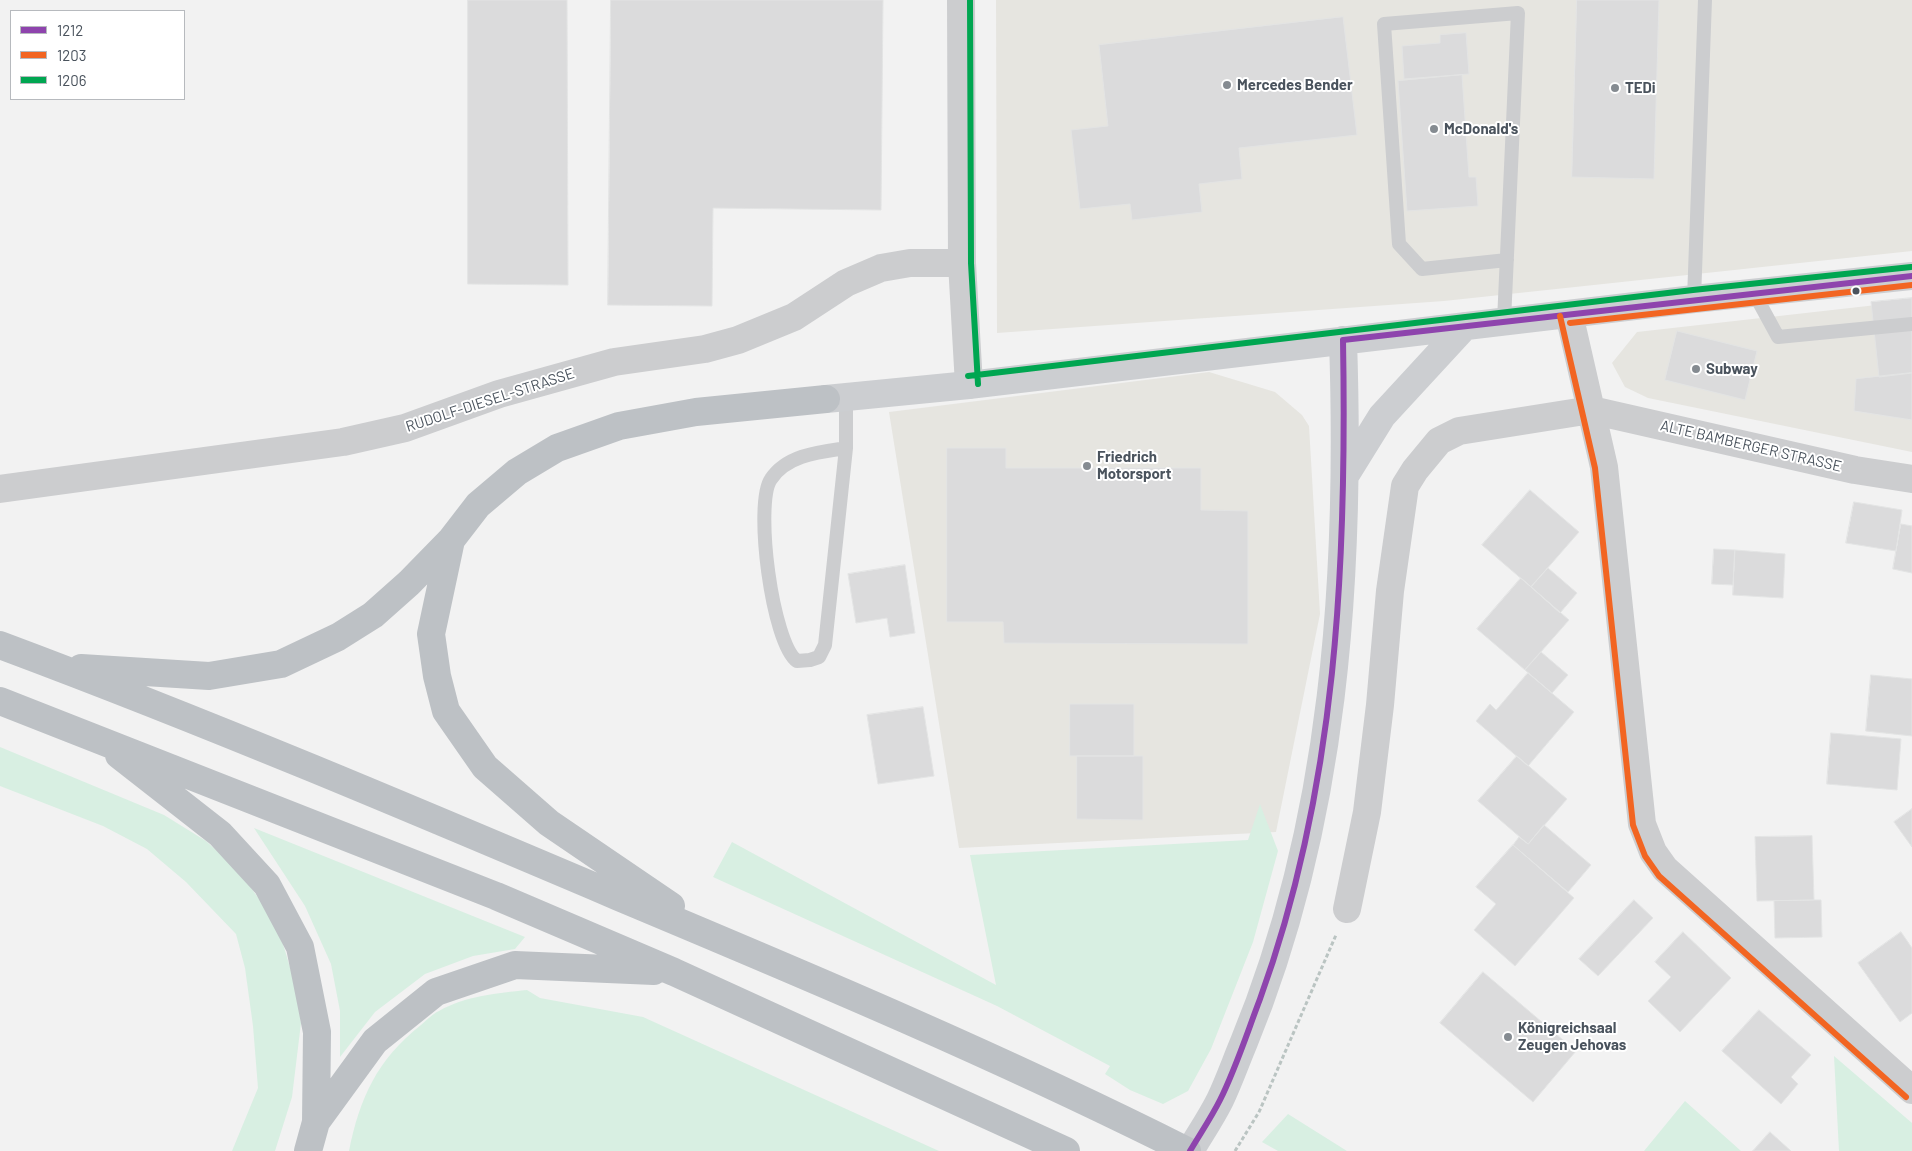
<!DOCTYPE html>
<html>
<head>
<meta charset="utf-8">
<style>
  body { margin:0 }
  #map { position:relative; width:1912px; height:1151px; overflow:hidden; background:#f2f2f2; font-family:Barlow,sans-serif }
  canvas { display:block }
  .legend { position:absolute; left:10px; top:10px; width:175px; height:90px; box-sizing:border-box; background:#fff; border:1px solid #b7babe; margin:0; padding:6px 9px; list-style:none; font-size:15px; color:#4a535d }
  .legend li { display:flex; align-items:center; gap:10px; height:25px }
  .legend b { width:25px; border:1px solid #b7babe }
</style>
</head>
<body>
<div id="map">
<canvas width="1912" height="1151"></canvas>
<ul class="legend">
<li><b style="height:6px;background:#8e44ad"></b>1212</li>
<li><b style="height:6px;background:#f26522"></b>1203</li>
<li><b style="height:6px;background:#00a651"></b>1206</li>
</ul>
</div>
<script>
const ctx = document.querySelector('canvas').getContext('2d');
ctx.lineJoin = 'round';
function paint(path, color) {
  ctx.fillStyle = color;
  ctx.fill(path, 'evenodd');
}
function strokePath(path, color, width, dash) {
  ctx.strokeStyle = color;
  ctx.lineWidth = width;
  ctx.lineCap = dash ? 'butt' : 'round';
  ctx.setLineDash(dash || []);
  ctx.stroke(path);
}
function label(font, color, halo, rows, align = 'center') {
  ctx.font = font + ' Barlow,sans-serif';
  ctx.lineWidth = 4;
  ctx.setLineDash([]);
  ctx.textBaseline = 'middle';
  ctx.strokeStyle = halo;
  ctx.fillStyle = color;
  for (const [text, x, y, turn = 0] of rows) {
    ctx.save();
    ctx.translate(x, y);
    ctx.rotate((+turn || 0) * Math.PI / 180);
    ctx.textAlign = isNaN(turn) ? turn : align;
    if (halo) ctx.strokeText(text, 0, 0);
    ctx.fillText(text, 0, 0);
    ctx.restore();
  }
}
paint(new Path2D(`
  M996 0H1912V251L1444 301 997 333Z
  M1912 301V452L1648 398 1625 387 1612 363 1637 332Z
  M1209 372 1275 392 1302 415 1309 426 1320 614 1276 832 959 848 889 412Z`), '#e6e5e0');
paint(new Path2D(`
  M0 747 164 815 206 841 239 871 264 906 283 944 296 987 301 1023 292 1097 275 1151H232L258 1088 253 1026 245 968 236 934 186 882 147 849 103 826 0 786Z
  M1260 804 1278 851 1253 942 1211 1049 1188 1091 1163 1104 1130 1090 1105 1074 1110 1066 997 1006 713 877 732 842 996 985 970 855 1248 840Z
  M254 828 525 937 515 949 473 956 425 974 375 1012 340 1057V1011L331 964 305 906Z
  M527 990 540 998 643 1017 939 1151H349C360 1097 377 1060 421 1025 426 1021 432 1014 439 1011 465 996 498 993 527 990Z
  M1834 1056 1912 1123V1151H1839Z
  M1685 1101 1741 1151H1644Z
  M1288 1114 1347 1151H1278L1262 1142Z`), '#d8efe2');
const building = new Path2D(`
  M468 0H567L568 285 468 284Z
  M611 0H883L881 210 713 208 712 306 608 305Z
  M1577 0H1659L1654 179 1572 177Z
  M1343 17 1357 135 1239 148 1242 179 1199 184 1202 212 1132 220 1130 204 1080 209 1071 130 1108 126 1099 45Z
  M1466 33 1469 74 1404 79 1402 46 1440 43V35Z
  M1462 75 1469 177H1476L1478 206 1407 211 1398 81Z
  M1912 298V373L1879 377 1871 302Z
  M1677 331 1757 351 1745 400 1665 380Z
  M1912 373V420L1854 411 1856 379Z
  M947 448H1006V468H1201V510L1248 511V644L1004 643 1003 622H947Z
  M1530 490 1579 532 1531 587 1482 545Z
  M1854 502 1902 510 1896 551 1846 543Z
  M1901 524 1912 526V573L1893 569Z
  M1714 549 1735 550 1733 585 1712 584Z
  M1735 550 1785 554 1783 598 1733 595Z
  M905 565 915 633 890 637 887 618 856 623 848 574Z
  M1548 568 1577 593 1560 613 1531 587Z
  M1521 578 1569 620 1525 670 1477 629Z
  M1541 652 1568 675 1552 693 1525 670Z
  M1528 673 1574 712 1528 766 1476 721 1490 704 1496 710Z
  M1871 675 1912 679V736L1866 731Z
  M1070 704H1134V756H1070Z
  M923 707 934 776 878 784 867 715Z
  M1831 733 1901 739 1897 790 1827 784Z
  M1077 756H1143V820L1077 819Z
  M1517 756 1567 799 1528 844 1478 801Z
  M1912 809V847L1894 822Z
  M1544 825 1591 865 1568 892 1513 845 1519 837 1528 844Z
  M1812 836 1814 900 1757 901 1755 837Z
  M1513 845 1574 898 1515 966 1474 930 1496 904 1476 887Z
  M1634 900 1653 918 1598 976 1579 959Z
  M1814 900H1821L1822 937 1775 938 1774 901Z
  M1683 932 1731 978 1680 1032 1648 1001 1671 977 1655 962Z
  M1901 932 1912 948V1013L1900 1022 1858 963Z
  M1483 972 1576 1051 1533 1102 1440 1023Z
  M1759 1010 1811 1055 1791 1077 1798 1084 1781 1104 1722 1051Z
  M1770 1132 1791 1151H1753Z`);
paint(building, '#dbdbdc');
strokePath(building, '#e3e4e4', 1);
strokePath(new Path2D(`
  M1235 1151 1259 1112 1336 935`), '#bac4c2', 3, [4, 2.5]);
strokePath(new Path2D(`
  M1754 293 1778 337 1912 324
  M1694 299 1705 0
  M1504 321 1518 13 1384 24 1399 244 1422 269 1507 260
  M846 448C819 452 787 455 771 479 754 503 772 643 797 661L810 660 819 657 825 645 846 448V397`), '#cccdcf', 14);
strokePath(new Path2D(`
  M961 0 962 263 969 385
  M1569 314 1604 467 1642 824 1653 852 1665 869 1912 1090
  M0 489 343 442 405 428 499 394 614 362 705 349 738 340 794 317 846 283 881 268 910 263H962
  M1347 909 1367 812 1380 705 1390 591 1405 486 1415 470 1439 441 1459 431 1591 410 1855 470 1912 479`), '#cccdcf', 28);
strokePath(new Path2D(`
  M826 399 969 385 1694 299 1912 276
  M1346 474 1382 416 1465 326
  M1190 1151C1200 1134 1211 1118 1220 1100 1229 1081 1236 1061 1244 1042 1335 821 1351 577 1343 340`), '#ccced1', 28);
strokePath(new Path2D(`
  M451 540 431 634 437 676 446 711 485 767 549 823 671 906
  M0 645C209 723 414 810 619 897 810 977 1002 1058 1187 1151
  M81 668 209 676 281 664 338 637 373 615 409 583 451 540 478 505 517 472 557 448 619 426 696 412 826 399
  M0 701 496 896 674 972 1066 1151
  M119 755 220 834 267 885 300 947 317 1032 316 1122 308 1151
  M316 1122 375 1041 436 992 515 965 654 971`), '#bdc1c5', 28);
strokePath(new Path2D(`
  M1343 340 1912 276
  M1190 1151C1200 1134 1211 1118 1220 1100 1236 1068 1247 1033 1260 999 1337 787 1347 563 1343 340`), '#8e44ad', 6);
strokePath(new Path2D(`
  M1560 316 1595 468 1633 825 1645 856 1659 876 1906 1097
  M1570 323 1912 285`), '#f26522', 6);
strokePath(new Path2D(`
  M970 0 971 263 978 384
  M968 376 1693 290 1911 267`), '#00a651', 6);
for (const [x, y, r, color] of [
  [1227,85,5,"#858b91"],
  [1615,88,5,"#858b91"],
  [1434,129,5,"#858b91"],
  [1856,291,4.5,"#4a535d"],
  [1696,369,5,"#858b91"],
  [1087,466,5,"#858b91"],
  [1508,1037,5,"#858b91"]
]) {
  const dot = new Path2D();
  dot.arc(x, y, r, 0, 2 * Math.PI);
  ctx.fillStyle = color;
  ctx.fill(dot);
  strokePath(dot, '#fff', 2);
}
label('bold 15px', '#4a535d', '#fff', [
  ["Mercedes Bender",1237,85],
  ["TEDi",1625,88],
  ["McDonald's",1444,129],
  ["Subway",1706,369],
  ["Friedrich",1097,457],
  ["Motorsport",1097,474],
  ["Königreichsaal",1518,1028],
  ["Zeugen Jehovas",1518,1045]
], 'left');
label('15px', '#4a535d', '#fff', [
  ["RUDOLF-DIESEL-STRASSE",490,400,-18],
  ["ALTE BAMBERGER STRASSE",1751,446,13]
]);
</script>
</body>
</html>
